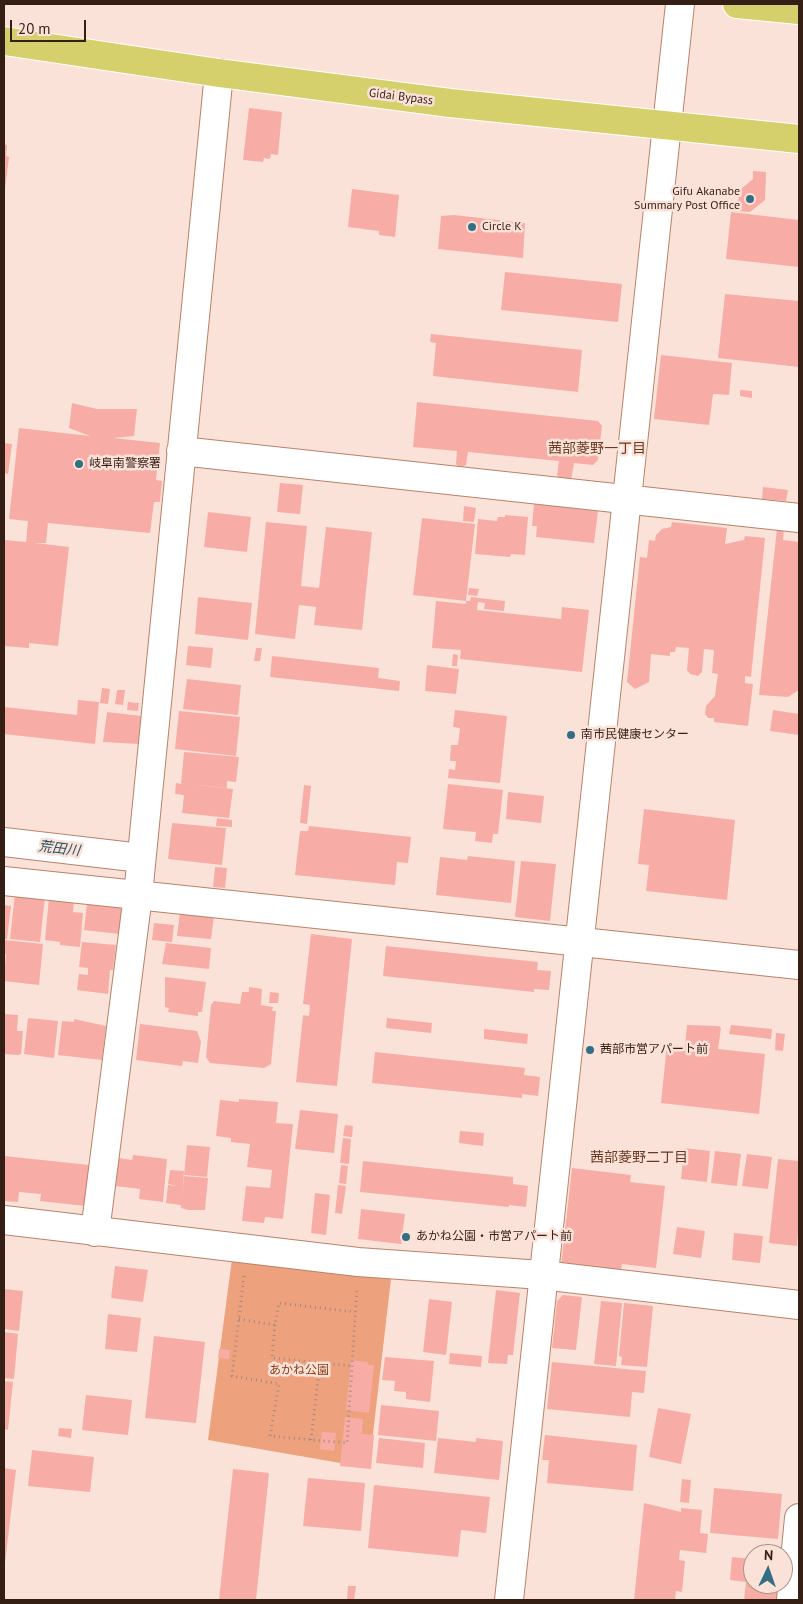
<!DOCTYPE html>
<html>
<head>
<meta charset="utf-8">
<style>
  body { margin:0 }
  #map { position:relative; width:803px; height:1604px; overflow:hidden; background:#fbe2d8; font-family:"PT Sans",sans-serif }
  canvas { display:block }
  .frame { position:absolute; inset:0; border:5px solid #351f15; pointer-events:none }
  .north { position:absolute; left:743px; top:1544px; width:50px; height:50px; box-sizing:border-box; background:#fbe2d8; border:1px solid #ac948a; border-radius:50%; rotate:3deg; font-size:14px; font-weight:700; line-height:20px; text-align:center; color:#351f15 }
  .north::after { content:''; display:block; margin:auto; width:18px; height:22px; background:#326f85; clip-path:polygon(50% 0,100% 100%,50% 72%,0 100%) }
  .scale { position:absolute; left:10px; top:20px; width:76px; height:22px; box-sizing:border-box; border:2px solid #351f15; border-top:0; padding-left:6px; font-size:15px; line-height:18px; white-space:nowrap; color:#351f15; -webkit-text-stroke:4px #fbe2d8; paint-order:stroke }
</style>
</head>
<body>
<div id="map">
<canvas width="803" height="1604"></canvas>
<div class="frame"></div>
<div class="north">N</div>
<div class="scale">20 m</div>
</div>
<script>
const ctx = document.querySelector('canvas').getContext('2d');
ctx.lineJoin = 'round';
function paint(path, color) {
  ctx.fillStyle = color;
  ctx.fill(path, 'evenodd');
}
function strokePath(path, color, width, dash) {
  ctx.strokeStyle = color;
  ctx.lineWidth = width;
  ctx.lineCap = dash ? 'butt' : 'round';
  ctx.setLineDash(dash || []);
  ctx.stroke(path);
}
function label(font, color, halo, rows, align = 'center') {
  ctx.font = font + ' "PT Sans","Noto Sans JP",sans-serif';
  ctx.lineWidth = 5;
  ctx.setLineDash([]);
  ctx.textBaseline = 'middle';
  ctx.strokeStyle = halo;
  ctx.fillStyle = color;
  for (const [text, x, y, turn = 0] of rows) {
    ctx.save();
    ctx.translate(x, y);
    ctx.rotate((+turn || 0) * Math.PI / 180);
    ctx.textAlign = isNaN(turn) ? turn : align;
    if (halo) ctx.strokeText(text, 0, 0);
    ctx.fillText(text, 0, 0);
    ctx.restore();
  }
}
paint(new Path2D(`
  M232 1259 391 1279 369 1468 208 1440Z`), '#eea17d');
paint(new Path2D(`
  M249 108 282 112 278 155 271 154 270 159 264 158 263 162 243 160Z
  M4 144 7 145 6 156 9 157 5 189Z
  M753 171 766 172 765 200 750 212 726 210 739 199 735 194 753 179Z
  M352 189 399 195 395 237 379 235V231L348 227Z
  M731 212 799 220V267L726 259Z
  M454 215 525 223 523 258 438 249 441 216Z
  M505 272 622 284 618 322 501 310Z
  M725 294 799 301V367L718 358Z
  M431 334 582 350 578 392 433 376 436 343 430 342Z
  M661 355 732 363 729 395 713 394 709 425 654 419Z
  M740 390 752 391V398L740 396Z
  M417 402 598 421 602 426 598 460 593 465 574 463 571 480 559 478 557 476 559 461 468 452 466 465 460 468 456 464 457 451 413 447Z
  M72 403 97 409H137L134 436 113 438 160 443 156 480 162 481 160 502H154L150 533 48 523 46 543H35L69 547 58 646 29 643V648L4 646V540L26 542 28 521 9 519 19 428 90 436 69 428Z
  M4 443 12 444 8 474 4 473Z
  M280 483 303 485 300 514 277 512Z
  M763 487 788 490 786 501 762 499Z
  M534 504 598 511 594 543 536 537 537 526H532Z
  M464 506 476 508 474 522 463 521Z
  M208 512 251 517 247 552 204 547Z
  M505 515 528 517 525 555 511 554 510 557 475 554 478 519 497 521 498 517H505Z
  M422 518 475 524 466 601 413 595Z
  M266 522 307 526 301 586 319 588 326 527 372 532 362 630 314 625 316 607 299 605 295 639 255 634Z
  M672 522 727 528 725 544 744 540 745 536 765 538 751 677 745 676V683L753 684 748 726 714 722V718H708L705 714 706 706 715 696 717 680 718 674 712 673 714 650 704 649 702 672 698 676 690 674 687 670 689 648 676 647 675 652H670V656L651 654 649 682 635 689 627 682 640 557 647 558 649 540 655 541 656 535 662 529 671 527Z
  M777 528H784L783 540 799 542V690L788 697 759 695Z
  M469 588 479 589 477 596 468 595Z
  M198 597 252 603 248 640 195 634Z
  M471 597 505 601 504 611 484 609 485 603 478 602 477 610 561 619 562 607 589 610 582 672 460 659 461 650 432 648 436 601 466 604V601H470Z
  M188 646 213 648 211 668 186 665Z
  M256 648H262L260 661H254Z
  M453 654 458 655 457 666H452Z
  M272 656 379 668 378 678 400 681 399 691 270 677Z
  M427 665 459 669 456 694 425 691Z
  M187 679 241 685 238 715 183 709Z
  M102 688 110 689 108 704 100 703Z
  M117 690H125L123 705 115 704Z
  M78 700 99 702 95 744 4 734V707L77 715Z
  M128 702 139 703 138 711 127 710Z
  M455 710 507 716 500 783 448 778 449 769 455 770 456 761H450L451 745H458L460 728 453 727Z
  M773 710 799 714V735L770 731Z
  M179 711 240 717 236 756 175 749Z
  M107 712 141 716 138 744 103 742Z
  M184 752 239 757 236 782 227 781V788L189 784 233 789 229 818 182 813 184 795 175 794 176 783 181 784Z
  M448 784 503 790 498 834H493L492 843 475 841 476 832 443 829Z
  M304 785 311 786 307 824 300 823Z
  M508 792 544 796 541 823 506 819Z
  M644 809 735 820 727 900 646 891 649 865 638 864Z
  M217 818 232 820V827L216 826Z
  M172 823 226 828 222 865 168 859Z
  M309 826 411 837 408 863 397 862 395 885 295 875 300 831H308Z
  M468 856 515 861 511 903 436 895 440 857 467 860Z
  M521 861 556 864 550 921 515 917Z
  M215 867 227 868 225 888 213 887Z
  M15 894 45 897 40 942 10 939Z
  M49 898 74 901 73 912 83 913 80 947 60 945V942L45 940Z
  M87 904 122 908 119 934 84 930Z
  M4 905 11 906 7 939H4Z
  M180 912 214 916 211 939 177 936Z
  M154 923 174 925 172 942 152 940Z
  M311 934 352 939 337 1086 296 1082 303 1015 309 1016 310 1005 303 1004Z
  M4 940 43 944 39 985 4 981 6 954H4Z
  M82 942 116 945 113 970H110L108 994 77 990 79 974 88 975V968L79 967Z
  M166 943 211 948 209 969 162 964Z
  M386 946 538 962 537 970 551 971 549 990 534 989V992L383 976Z
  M165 977 206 982 202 1012H198V1016L168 1012 169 1008 165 1007Z
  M249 987 262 989 261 1005 273 1007 272 1011H276L271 1064 264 1068 210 1063 206 1057 211 1005 214 1001 240 1004 242 992H249Z
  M270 992 279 993 278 1003H269Z
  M4 1014 18 1015 17 1031H23L21 1054 18 1055 4 1054Z
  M28 1018 58 1021 54 1058 24 1054Z
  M387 1018 432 1023 431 1033 386 1028Z
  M74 1019 106 1026 102 1060 58 1055 62 1021 74 1022Z
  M140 1024 197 1031 201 1042 198 1063 183 1061 182 1066 136 1060Z
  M687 1025 719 1026 721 1028 718 1049 765 1054 759 1114 661 1103 667 1044 685 1046Z
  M731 1025 772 1029 771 1039 729 1034Z
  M484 1029 528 1034 527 1044 484 1039Z
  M776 1033 785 1034 783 1051 775 1050Z
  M375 1052 525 1068 524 1075 540 1077 538 1096 522 1094V1098L372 1083Z
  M239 1099 278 1102 276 1123 293 1124 283 1219 265 1217 264 1223 242 1221 246 1186 270 1188 272 1170 247 1167 250 1144 231 1142V1138L216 1136 220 1100 239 1102Z
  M300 1110 338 1114 334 1153 295 1149Z
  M345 1125 353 1126 352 1137 343 1136Z
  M460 1131 484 1133 483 1146 459 1143Z
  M343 1138 351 1139 349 1164 340 1163Z
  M187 1145 210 1147 207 1177 184 1175Z
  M684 1148 710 1151 707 1182 681 1179Z
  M715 1151 741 1154 737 1186 711 1183Z
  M747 1154 772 1157 768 1189 742 1186Z
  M133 1155 167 1159 163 1202 139 1199 140 1189 116 1186 119 1158 132 1160Z
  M4 1156 89 1165 85 1206 40 1201 41 1194 19 1192 18 1202 4 1201Z
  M778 1159 799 1161V1220L797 1246 769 1243Z
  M363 1161 513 1177V1184L528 1186 526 1207 509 1205V1207L360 1192Z
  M341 1165 348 1166 346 1184 339 1183Z
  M572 1168 631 1175 630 1182 665 1186 656 1268 622 1264 621 1272 561 1266Z
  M170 1170 184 1171 182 1196 184 1176 208 1178 205 1210H188L181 1208V1205L166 1203 168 1185 177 1186 168 1184Z
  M338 1185 346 1186 342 1214 335 1213Z
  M315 1193 330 1195 326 1235 311 1233Z
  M361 1209 405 1214 401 1244 358 1239Z
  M677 1227 705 1231 701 1258 673 1254Z
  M734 1233 763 1236 760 1263 732 1260Z
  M115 1266 148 1270 143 1302 111 1298Z
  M4 1289 23 1291 19 1331 4 1329Z
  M496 1290 520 1293 513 1355H508L507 1364 488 1363Z
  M563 1295 582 1297 576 1350 552 1348 557 1301Z
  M429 1299 452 1302 446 1355 423 1352Z
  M601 1301 622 1303 616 1366 594 1364Z
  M624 1303 653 1306 647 1367 621 1365 622 1357 619 1356Z
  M108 1314 141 1318 137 1352 105 1349Z
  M4 1332 18 1334 14 1379 4 1378Z
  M154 1336 205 1342 196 1423 145 1418Z
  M219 1349 230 1350 229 1359 218 1358Z
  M450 1353 482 1356 481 1367 449 1364Z
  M385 1357 434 1361 430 1402 406 1399V1392L394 1391 395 1381 382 1380Z
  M351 1360 368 1362V1365H374L369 1413 346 1410Z
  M552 1362 646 1371 644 1393 632 1392 630 1417 547 1409Z
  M4 1381 13 1382 8 1430 4 1429Z
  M86 1395 132 1400 128 1435 82 1430Z
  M381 1405 439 1411 436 1441 378 1435Z
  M658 1408 691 1414 681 1464 649 1457Z
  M345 1417 363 1419 362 1434 374 1435 371 1469 340 1466Z
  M59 1428 72 1429 71 1438 58 1436Z
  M322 1432 336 1433 334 1451 320 1449Z
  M545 1435 637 1445 633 1491 547 1483 549 1460H542Z
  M379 1438 425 1443 423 1468 376 1463Z
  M438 1438 476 1442V1438L503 1441 499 1480 434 1473Z
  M32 1450 94 1457 90 1492 28 1486Z
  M4 1468 16 1470 5 1563H4Z
  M233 1469 269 1473 256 1600H219Z
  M308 1478 365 1483 361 1531 303 1526Z
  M682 1479 691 1480 689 1503 680 1502Z
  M374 1485 490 1497 486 1533 461 1530 458 1557 368 1548Z
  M714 1488 782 1494 778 1539 710 1533Z
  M644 1503 681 1512V1508L702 1510 700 1533 708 1534 706 1553 680 1550 679 1560 685 1561 682 1592 676 1591 675 1600H634Z
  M732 1557 753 1559V1584H778L776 1600H744L746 1582 730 1580Z
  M348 1586H356L354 1600H347Z`), '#f7ada6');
const minor = new Path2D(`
  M181 451 799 518
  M4 842 141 858
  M4 881 799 965
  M4 1220 358 1262 542 1275 799 1305
  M95 1232 138 895 219 73
  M791 1600 799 1518`);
const tertiary = new Path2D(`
  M509 1600 680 4`);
const trunk = new Path2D(`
  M737 4 799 10
  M4 41 219 73 450 103 799 139`);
strokePath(minor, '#b9826a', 30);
strokePath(tertiary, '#b9826a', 30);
strokePath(trunk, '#fff', 30);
strokePath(new Path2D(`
  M244 1276 232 1376 279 1384 270 1436 347 1443 357 1288
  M239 1319 275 1325 279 1303 355 1312
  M275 1325 272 1358 352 1366
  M311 1440 320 1363`), '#a28a80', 3, [1, 4]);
strokePath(minor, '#fff', 28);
strokePath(tertiary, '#fff', 28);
strokePath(trunk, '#d6d06c', 28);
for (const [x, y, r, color] of [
  [750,199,5,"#326f85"],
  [472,227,5,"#326f85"],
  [79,464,5,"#326f85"],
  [571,735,5,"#326f85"],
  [590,1050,5,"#326f85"],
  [406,1237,5,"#326f85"]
]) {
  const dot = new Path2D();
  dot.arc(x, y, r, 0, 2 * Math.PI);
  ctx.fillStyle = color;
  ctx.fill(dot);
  strokePath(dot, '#fbe2d8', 2);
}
label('12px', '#351f15', '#fbe2d8', [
  ["Gidai Bypass",401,97,7]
]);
label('12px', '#351f15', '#fbe2d8', [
  ["Gifu Akanabe",740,192,"right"],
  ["Summary Post Office",740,206,"right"],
  ["Circle K",482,227],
  ["岐阜南警察署",89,464],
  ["南市民健康センター",581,735],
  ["茜部市営アパート前",600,1050],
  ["あかね公園・市営アパート前",416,1237]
], 'left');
label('12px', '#863d16', '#fbe2d8', [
  ["あかね公園",299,1371]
]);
label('14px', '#693922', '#fbe2d8', [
  ["茜部菱野一丁目",597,449],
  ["茜部菱野二丁目",639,1158]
]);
label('italic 14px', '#275364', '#fbe2d8', [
  ["荒田川",59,849,7]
]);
</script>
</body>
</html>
